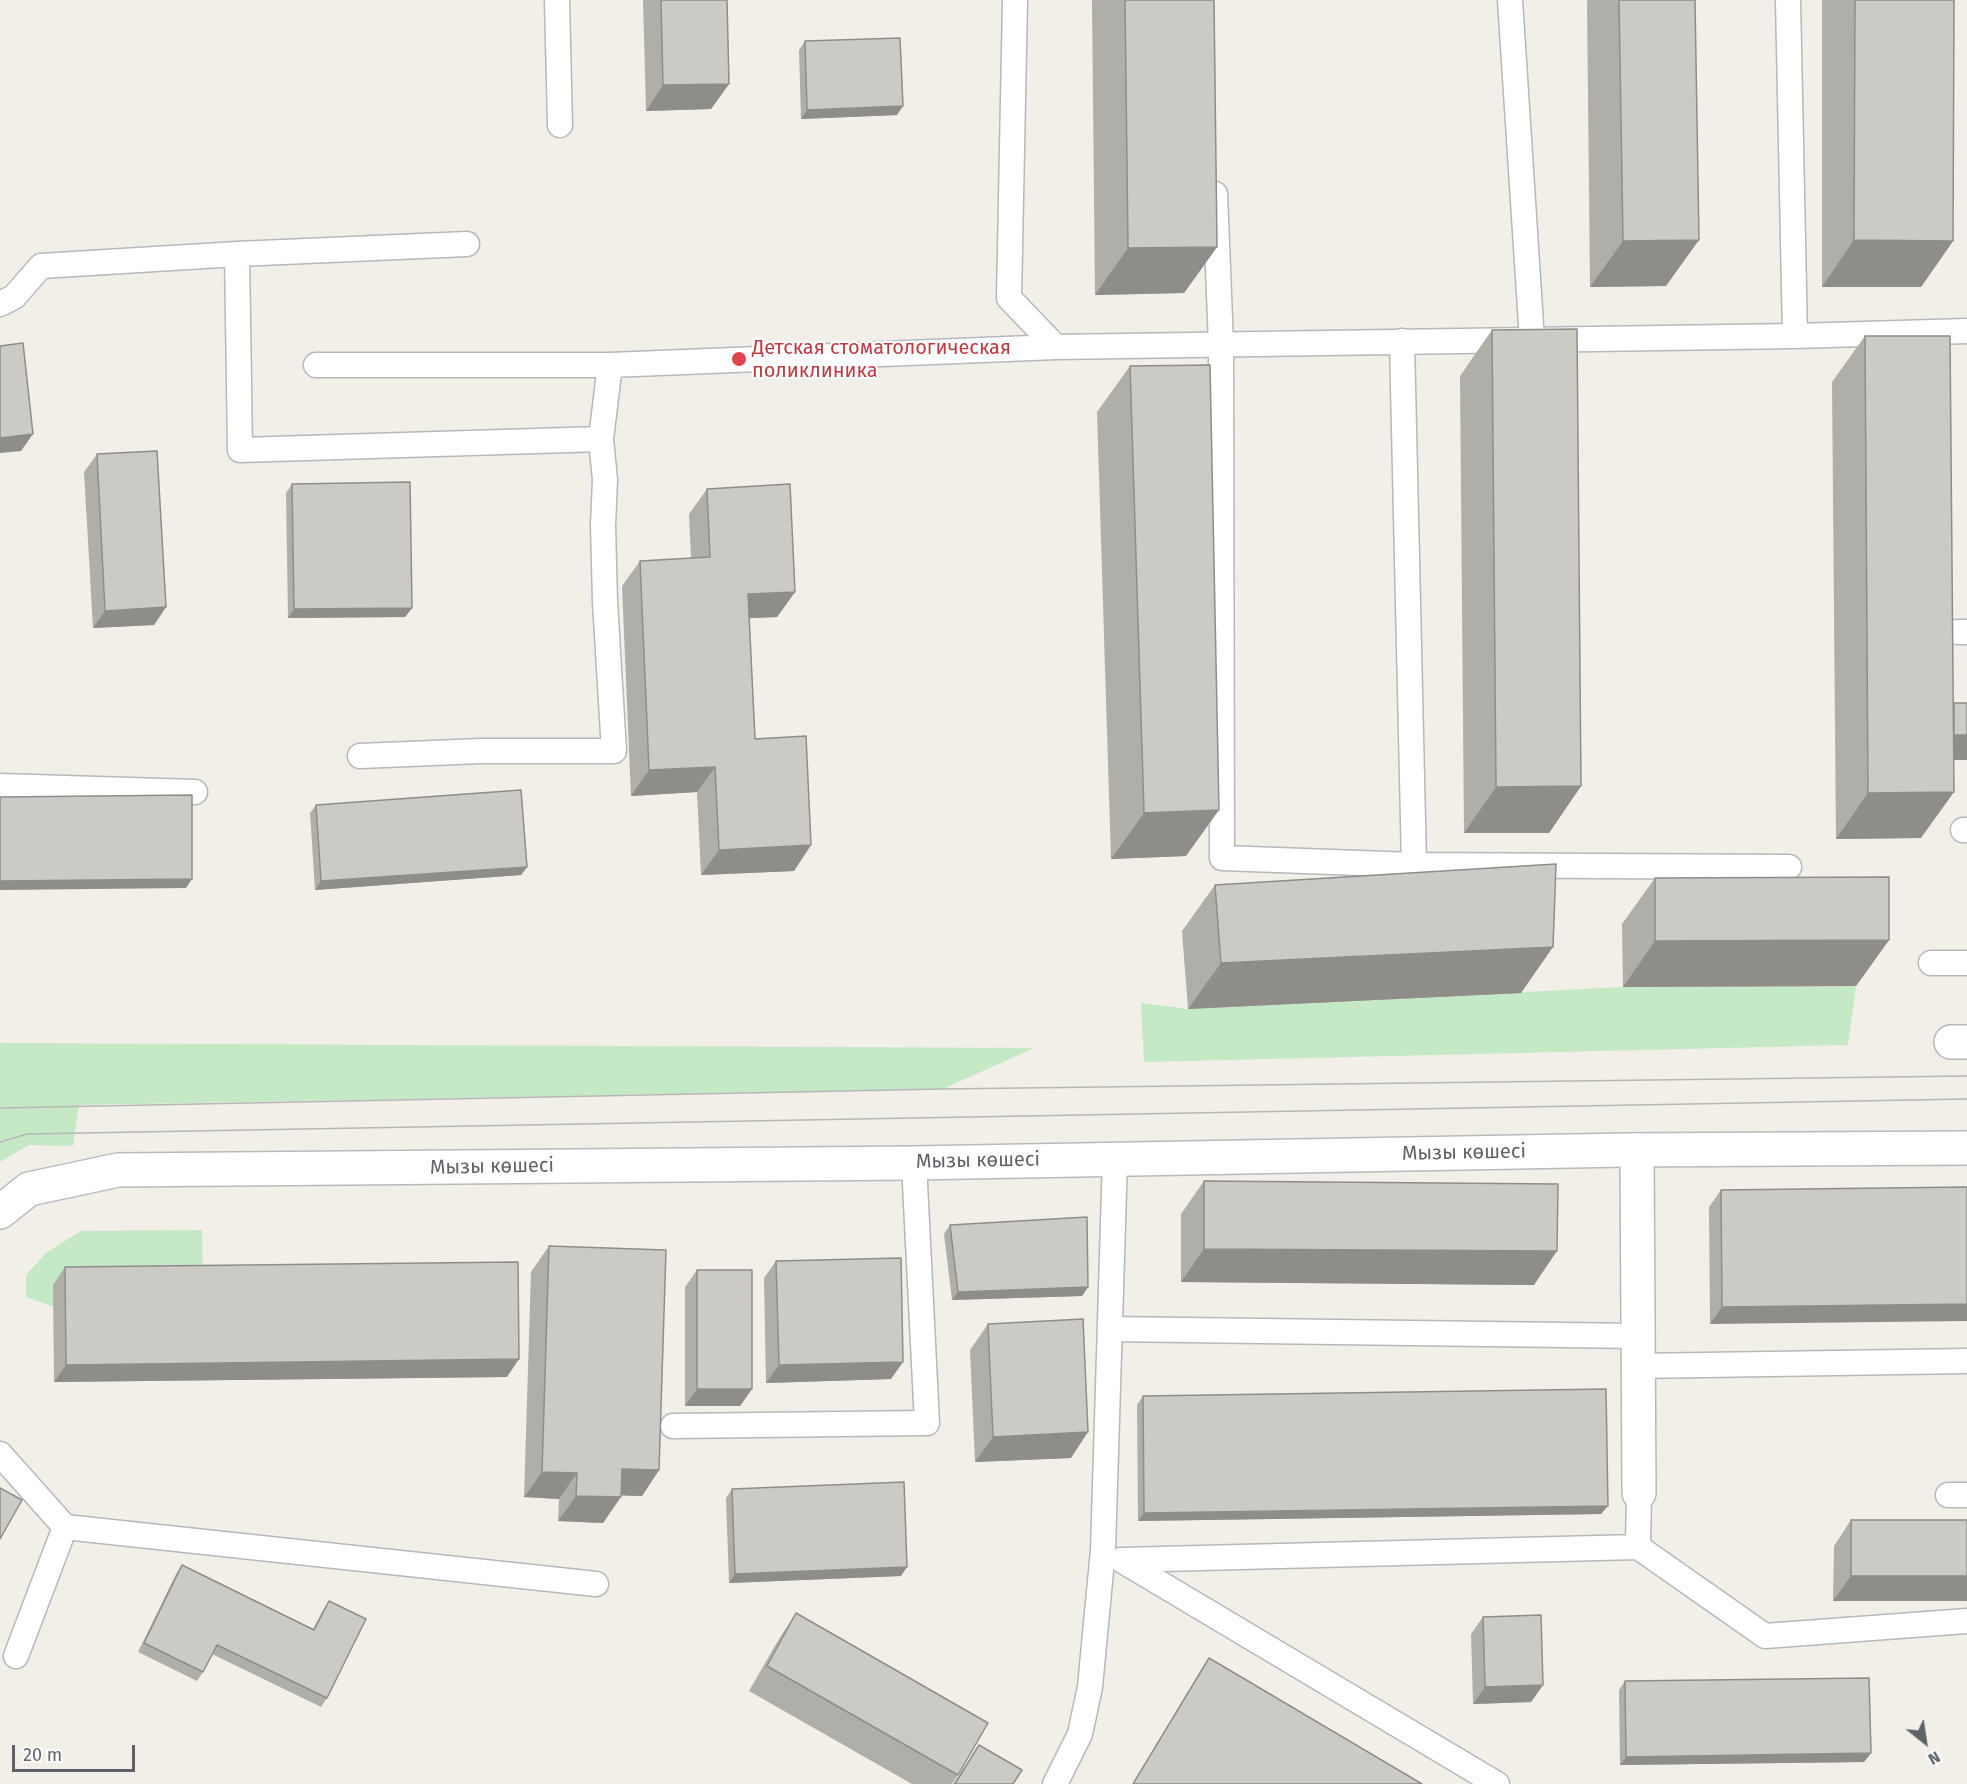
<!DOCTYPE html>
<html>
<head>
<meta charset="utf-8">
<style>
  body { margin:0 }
  #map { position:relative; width:1967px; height:1784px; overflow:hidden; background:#f1efe8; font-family:"Fira Sans",sans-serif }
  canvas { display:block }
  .north { position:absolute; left:1895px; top:1712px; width:60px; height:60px; -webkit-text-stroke:4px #fff; paint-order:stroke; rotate:150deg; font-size:16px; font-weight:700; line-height:24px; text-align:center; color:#5f6368 }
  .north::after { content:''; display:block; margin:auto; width:21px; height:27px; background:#5f6368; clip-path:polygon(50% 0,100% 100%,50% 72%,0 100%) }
  .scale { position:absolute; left:12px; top:1745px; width:123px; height:27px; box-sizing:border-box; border:3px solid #5f6368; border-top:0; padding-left:8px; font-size:18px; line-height:21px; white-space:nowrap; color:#5f6368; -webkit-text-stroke:4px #fff; paint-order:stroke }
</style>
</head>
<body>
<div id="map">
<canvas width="1967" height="1784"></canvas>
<div class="north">N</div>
<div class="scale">20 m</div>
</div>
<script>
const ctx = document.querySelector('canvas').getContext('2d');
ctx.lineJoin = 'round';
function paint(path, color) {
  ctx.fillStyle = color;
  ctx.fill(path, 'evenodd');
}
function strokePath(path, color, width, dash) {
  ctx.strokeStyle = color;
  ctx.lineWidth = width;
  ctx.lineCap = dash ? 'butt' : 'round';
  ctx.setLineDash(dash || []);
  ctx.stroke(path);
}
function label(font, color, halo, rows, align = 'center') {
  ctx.font = font + ' "Fira Sans",sans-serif';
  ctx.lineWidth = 4.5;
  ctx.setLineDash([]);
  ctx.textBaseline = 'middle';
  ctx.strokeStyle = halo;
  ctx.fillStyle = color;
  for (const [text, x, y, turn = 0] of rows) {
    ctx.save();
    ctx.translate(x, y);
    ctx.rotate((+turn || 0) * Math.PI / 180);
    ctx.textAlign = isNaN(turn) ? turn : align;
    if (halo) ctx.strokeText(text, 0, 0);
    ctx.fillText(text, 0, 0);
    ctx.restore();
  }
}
paint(new Path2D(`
  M1856 986 1848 1045 1144 1062 1141 1003 1188 1009 1623 987Z
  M0 1043 1034 1048 943 1089 79 1105 73 1146 29 1145 0 1162Z
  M202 1230 203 1283 54 1285V1307L26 1297V1275L46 1253 81 1231Z`), '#c5e8c5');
const service = new Path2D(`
  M557 0 560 125
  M1015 0 1009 298 1056 347 1795 336 1967 331
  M1510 0 1532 340
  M1788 0 1795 336
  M1215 194 1221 344 1222 858 1414 865 1789 867
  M237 254 240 450 601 439 610 365
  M0 304 14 297 41 266 237 254 467 244
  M1402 341 1414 865
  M316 365H610L1056 347
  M1957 632H1967
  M360 756 481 751H614L605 602 603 525 605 480 601 439
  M0 786 195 792
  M1963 830H1967
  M1931 963H1967
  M1110 1329 1637 1336
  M1637 1366 1967 1361
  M673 1426 927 1423 914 1163
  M0 1454 65 1527 16 1656
  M1639 1493 1638 1547 1765 1636 1967 1621
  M1948 1495H1967
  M65 1527 596 1584
  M1121 1560 1638 1547
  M1121 1560 1497 1784
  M1055 1784 1080 1734 1090 1687 1103 1550 1115 1158`);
const minor = new Path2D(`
  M1951 1042H1967
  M1637 1150 1639 1493`);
const secondary = new Path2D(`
  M0 1212 29 1189 118 1170 914 1163 1626 1150 1967 1148`);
strokePath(service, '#b5b8bc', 27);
strokePath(minor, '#b5b8bc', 36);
strokePath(secondary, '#b6babf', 36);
strokePath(service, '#fff', 24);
strokePath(minor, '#fff', 33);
strokePath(secondary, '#fff', 33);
strokePath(new Path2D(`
  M0 1108 943 1089 1967 1076
  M0 1142 27 1134 1967 1099`), '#b6b7b8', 1.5);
paint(new Path2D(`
  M643 0H727L729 84 711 109 646 111Z
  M1092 0H1214L1217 247 1184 293 1095 295Z
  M1587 0H1695L1666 286 1590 287Z
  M1822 0H1954L1953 241 1921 287H1822Z
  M805 41 897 115 801 119 799 50Z
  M1492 330 1581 786 1549 833H1464L1460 376Z
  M1865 336 1953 705 1954 703H1967V760H1953L1921 838 1836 839 1832 382Z
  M1130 366 1186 856 1111 859 1097 412Z
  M97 454 166 607 154 625 93 628 84 472Z
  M292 484 412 608 405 617 288 618 286 493Z
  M707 489 795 592 777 617 749 618 755 739 811 845 794 871 701 875 697 792 631 796 622 586 640 561 691 558 689 514Z
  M316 805 527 867 521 875 315 890 310 813Z
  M1655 878 1889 940 1856 986 1623 987 1622 924Z
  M1215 885 1521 993 1188 1009 1182 931Z
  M1204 1181 1534 1285 1181 1282V1214Z
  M1967 1187 1710 1324 1709 1207 1721 1190Z
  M950 1225 1088 1287 1082 1296 952 1300 944 1234Z
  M549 1246 659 1470 642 1496 621 1495 603 1523 558 1521 559 1499 524 1497 531 1272Z
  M776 1261 891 1379 766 1383 764 1278Z
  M65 1267 507 1377 54 1382 53 1285Z
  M697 1270 752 1389 740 1406H685V1287Z
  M988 1324 1071 1458 975 1462 970 1350Z
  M1143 1396 1601 1514 1138 1521 1137 1405Z
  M732 1489 901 1576 729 1583 726 1498Z
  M1851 1520H1967L1833 1601 1834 1546Z
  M182 1565 313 1629 323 1610 329 1601 327 1698 321 1707 212 1654 203 1672 197 1681 138 1652 176 1574Z
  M796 1613 958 1775 952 1784H912L749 1691 779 1639Z
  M1483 1617 1543 1685 1531 1702 1473 1704 1471 1634Z
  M1209 1658 1422 1784H1133Z
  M1625 1681 1871 1753 1864 1762 1620 1765 1619 1690Z
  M979 1745 1013 1784H953Z`), '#afaea9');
paint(new Path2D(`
  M729 84 711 109 646 111 663 85Z
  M903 106 897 115 801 119 807 110Z
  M1699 240 1666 286 1590 287 1623 241Z
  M1854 240 1953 241 1921 287H1822Z
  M1217 247 1184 293 1095 295 1128 248Z
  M33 434 21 451 0 453V438Z
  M795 592 777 617 730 619 748 594Z
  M166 607 154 625 93 628 105 611Z
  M412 608 405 617 288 618 294 609Z
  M1954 735H1967V760H1936Z
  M715 767 697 792 631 796 649 770Z
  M1581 786 1549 833H1464L1496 787Z
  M1954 792 1921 838 1836 839 1868 793Z
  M1219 810 1186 856 1111 859 1144 813Z
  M811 845 794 871 701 875 719 850Z
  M527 867 521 875 315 890 321 881Z
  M192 879 186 888 0 890V881Z
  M1889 940 1856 986 1623 987 1655 941Z
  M1553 947 1521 993 1188 1009 1221 963Z
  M1204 1249 1557 1251 1534 1285 1181 1282Z
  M1088 1287 1082 1296 952 1300 958 1292Z
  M1967 1304V1321L1710 1324 1722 1307Z
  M519 1359 507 1377 54 1382 66 1365Z
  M903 1362 891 1379 766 1383 779 1365Z
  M697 1389H752L740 1406H685Z
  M1088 1432 1071 1458 975 1462 993 1437Z
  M622 1469 659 1470 642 1496 604 1495Z
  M542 1472 577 1473 559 1499 524 1497Z
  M576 1496 621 1497 603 1523 558 1521Z
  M1608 1506 1601 1514 1138 1521 1144 1513Z
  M907 1567 901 1576 729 1583 735 1574Z
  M1851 1576H1967V1601H1833Z
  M1543 1685 1531 1702 1473 1704 1485 1687Z
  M1871 1753 1864 1762 1620 1765 1626 1757Z`), '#8f8d8a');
const building = new Path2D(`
  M661 0H727L729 84 663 85Z
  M1125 0H1214L1217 247 1128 248Z
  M1619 0H1695L1699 240 1623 241Z
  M1855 0H1954L1953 241 1854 240Z
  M900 38 903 106 807 110 805 41Z
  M1577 329 1581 786 1496 787 1492 330Z
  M1865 336H1950L1954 792 1868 793Z
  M23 343 33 434 0 438V346Z
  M1210 365 1219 810 1144 813 1130 366Z
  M157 451 166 607 105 611 97 454Z
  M410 482 412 608 294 609 292 484Z
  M790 484 795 592 748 594 755 739 806 736 811 845 719 850 715 767 649 770 640 561 710 557 707 489Z
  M1954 703H1967V735H1954Z
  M521 790 527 867 321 881 316 805Z
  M192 795V879L0 881V797Z
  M1556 864 1553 947 1221 963 1215 885Z
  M1889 877V940L1655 941V878Z
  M1204 1181 1558 1184 1557 1251 1204 1249Z
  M1967 1187V1304L1722 1307 1721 1190Z
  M1087 1217 1088 1287 958 1292 950 1225Z
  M549 1246 666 1250 659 1470 622 1469 621 1497 576 1496 577 1473 542 1472Z
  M901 1258 903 1362 779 1365 776 1261Z
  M518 1262 519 1359 66 1365 65 1267Z
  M697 1270H752V1389H697Z
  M1083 1319 1088 1432 993 1437 988 1324Z
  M1606 1389 1608 1506 1144 1513 1143 1396Z
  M904 1482 907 1567 735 1574 732 1489Z
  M0 1488 22 1500 0 1539Z
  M1851 1520H1967V1576H1851Z
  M182 1565 314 1630 329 1601 366 1619 327 1698 217 1645 203 1672 144 1643Z
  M796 1613 988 1723 958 1775 767 1666Z
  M1541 1615 1543 1685 1485 1687 1483 1617Z
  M1209 1658 1422 1784H1133Z
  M1869 1678 1871 1753 1626 1757 1625 1681Z
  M979 1745 1022 1770 1013 1784H955Z`);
paint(building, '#cccac5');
strokePath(building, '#8f8d8a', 1.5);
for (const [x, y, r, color] of [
  [739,359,8,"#e0444e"]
]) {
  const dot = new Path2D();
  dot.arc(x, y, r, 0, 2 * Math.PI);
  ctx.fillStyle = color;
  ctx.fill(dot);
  strokePath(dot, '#fff', 2);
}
label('20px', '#be3a42', '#fff', [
  ["Детская стоматологическая",752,348],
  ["поликлиника",752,371]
], 'left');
label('20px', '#5f6368', '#fff', [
  ["Мызы көшесі",1464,1153,-1],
  ["Мызы көшесі",978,1161,-1],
  ["Мызы көшесі",492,1167,-1]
]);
</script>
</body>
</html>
